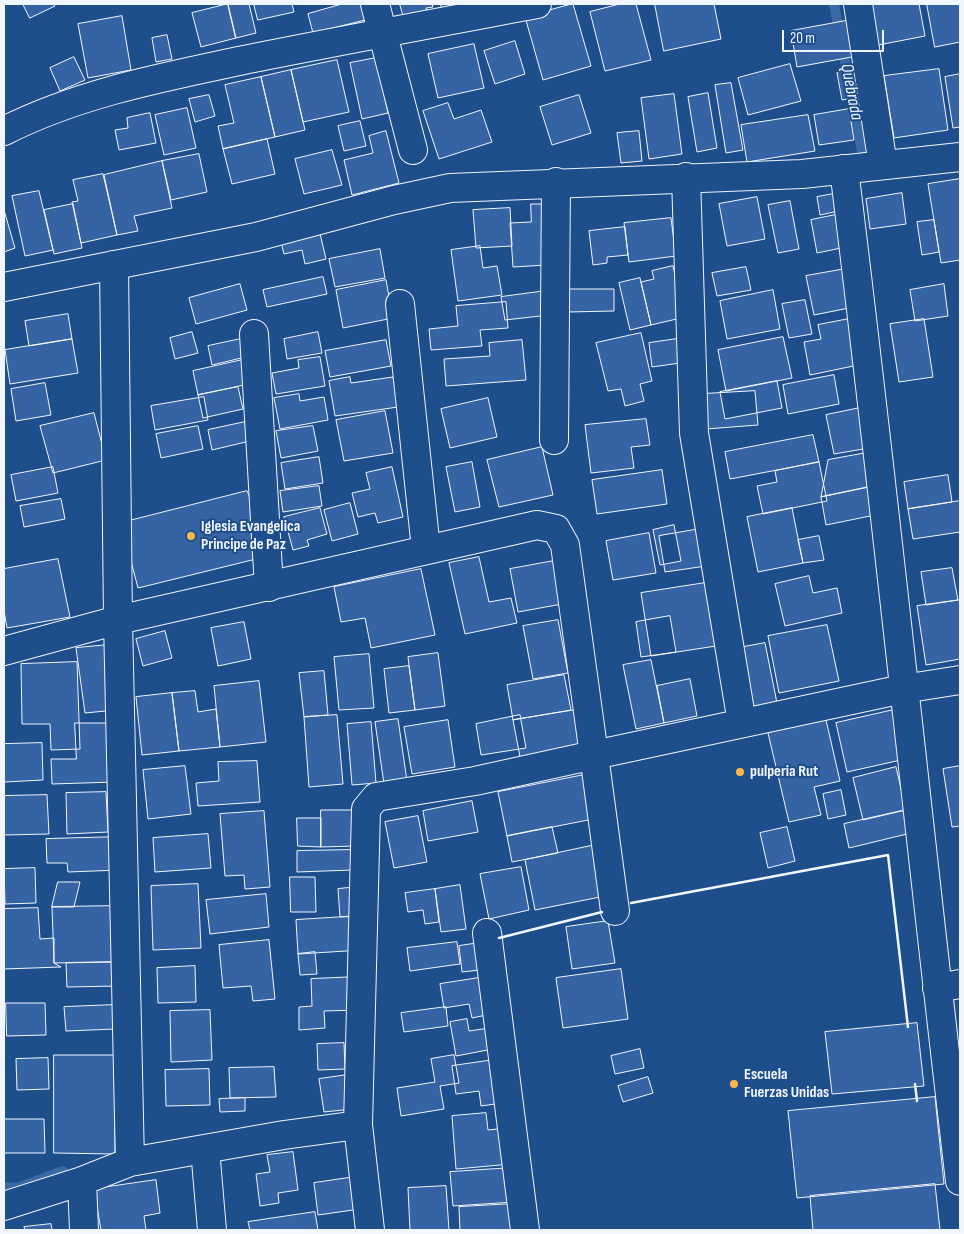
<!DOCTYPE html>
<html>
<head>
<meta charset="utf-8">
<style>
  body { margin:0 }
  #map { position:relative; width:964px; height:1234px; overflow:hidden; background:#1f4e8c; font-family:"Sofia Sans Condensed",sans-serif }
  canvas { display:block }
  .frame { position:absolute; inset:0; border:5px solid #f2f6ff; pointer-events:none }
  .scale { position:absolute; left:782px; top:30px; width:102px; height:22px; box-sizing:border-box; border:2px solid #f2f6ff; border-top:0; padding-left:6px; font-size:15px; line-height:18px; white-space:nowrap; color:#f2f6ff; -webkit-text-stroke:4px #1f4e8c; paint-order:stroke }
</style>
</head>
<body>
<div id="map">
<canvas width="964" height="1234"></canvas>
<div class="frame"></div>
<div class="scale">20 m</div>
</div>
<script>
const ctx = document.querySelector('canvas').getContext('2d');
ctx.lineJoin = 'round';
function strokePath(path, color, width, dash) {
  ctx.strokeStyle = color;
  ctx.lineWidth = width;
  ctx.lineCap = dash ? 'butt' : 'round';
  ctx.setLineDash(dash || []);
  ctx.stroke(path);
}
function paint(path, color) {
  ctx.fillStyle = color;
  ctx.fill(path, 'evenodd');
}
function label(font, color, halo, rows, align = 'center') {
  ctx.font = font + ' "Sofia Sans Condensed",sans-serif';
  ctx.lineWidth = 4;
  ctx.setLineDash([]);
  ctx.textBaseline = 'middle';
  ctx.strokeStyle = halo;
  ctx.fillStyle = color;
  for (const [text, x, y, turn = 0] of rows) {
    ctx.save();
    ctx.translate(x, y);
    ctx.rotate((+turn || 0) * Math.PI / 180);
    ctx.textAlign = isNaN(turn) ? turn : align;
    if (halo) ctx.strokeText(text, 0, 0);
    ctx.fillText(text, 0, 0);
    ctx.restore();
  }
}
strokePath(new Path2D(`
  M834 4 862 151
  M4 1187 17 1188 63 1171`), '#3b69a3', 10);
const building = new Path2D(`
  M23 4H54L55 6 30 18Z
  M228 4 236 38 201 47 192 13Z
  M228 4H249L256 33 236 38Z
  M254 4H292L294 12 258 20Z
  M342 4H365L369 19 313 33 308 14Z
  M400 4H432L433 7 426 8 429 16 405 22Z
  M441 4H494L444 16Z
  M573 4 591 66 543 80 525 17Z
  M620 4H636L651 60 605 71 590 12Z
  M655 4H714L721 39 664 51Z
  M859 4H919L925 36 868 47Z
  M927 4H960V42L935 47Z
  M122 16 131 70 88 78 78 24Z
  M851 20 857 56 797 67 791 31Z
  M167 35 172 59 156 62 152 38Z
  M515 41 525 74 495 84 484 51Z
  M474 44 484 88 438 98 428 54Z
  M74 57 85 80 60 91 50 68Z
  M376 58 388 113 362 119 350 63Z
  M337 60 349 112 303 122 291 70Z
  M790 64 801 101 748 115 738 78Z
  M939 69 948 130 894 138 884 76Z
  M291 70 305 130 275 137 261 77Z
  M854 71 858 97 842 100 837 73Z
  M960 74V127L953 128 945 77Z
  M261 77 275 137 223 149 218 126 234 123 225 85Z
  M731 83 743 150 726 153 715 85Z
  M708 93 717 148 697 152 688 97Z
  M674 94 682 154 649 159 641 98Z
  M209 95 215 116 195 122 189 99Z
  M579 95 591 133 552 145 540 107Z
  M448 103 454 119 481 110 492 142 439 159 423 111Z
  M187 108 196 148 164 155 155 115Z
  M849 109 854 140 819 145 814 115Z
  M150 113 156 143 119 150 115 130 128 128 127 118Z
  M808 115 815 151 747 162 741 125Z
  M360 121 366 146 344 151 338 126Z
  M386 131 399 183 352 195 344 160 373 153 369 136Z
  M639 131 642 161 621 163 617 133Z
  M267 139 275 174 232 184 223 149Z
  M332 150 342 185 304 194 295 159Z
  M199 154 207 192 171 200 162 161Z
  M162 161 172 208 134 216 138 231 117 235 104 175Z
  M103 174 117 235 81 243 72 202 78 201 73 180Z
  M960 179V260L941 263 928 184Z
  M39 191 53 250 25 256 12 196Z
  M839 193 843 210 820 215 817 197Z
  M902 193 906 224 870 229 866 199Z
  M757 197 765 239 727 246 719 204Z
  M790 201 799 249 778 253 768 205Z
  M73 204 82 248 54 254 44 210Z
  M531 204H543L547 265 513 267 510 223 531 222Z
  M510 208 512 246 476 248 473 210Z
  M4 210 15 248 4 252Z
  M845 213 851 246 817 253 811 220Z
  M671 218 676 256 629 262 624 223Z
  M934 220 939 252 922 255 917 222Z
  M318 225 326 259 305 264 302 250 284 254 279 234Z
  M625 227 628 255 607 257V263L593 265 589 231Z
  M480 246 483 268 497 266 502 295 458 301 451 250Z
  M380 249 385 278 335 287 329 259Z
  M673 266 685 317 651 325 641 282 654 279 652 271Z
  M746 267 751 290 717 296 712 273Z
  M851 268 859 306 814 315 806 276Z
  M323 277 327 294 267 307 263 290Z
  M640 278 651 325 630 330 619 283Z
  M386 280 393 318 343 328 336 290Z
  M240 284 247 310 196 324 189 298Z
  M944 284 948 316 915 321 910 290Z
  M568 289H614V311L568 312Z
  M773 290 780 329 727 339 720 301Z
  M546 291 549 315 505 320 501 297Z
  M805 300 812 334 789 338 782 304Z
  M506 302 508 328 480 330 482 346 431 350 429 329 458 326 456 306Z
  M68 314 72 339 29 346 25 321Z
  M854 318 863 364 810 375 804 342 821 339 818 325Z
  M924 319 933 377 899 382 890 324Z
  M192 332 198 353 175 359 170 338Z
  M318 332 322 353 287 359 284 339Z
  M641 333 652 381 640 384 644 401 625 406 621 389 608 391 596 343Z
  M250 337 254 355 212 365 208 346Z
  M783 337 792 378 726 391 718 350Z
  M684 338 687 362 652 367 649 343Z
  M72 339 78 373 10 384 5 350Z
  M386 340 391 366 330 377 325 351Z
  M522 340 526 380 446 386 444 359 490 356 489 343Z
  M320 357 325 386 276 394 272 373 299 368 298 360Z
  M247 359 253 383 198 395 193 371Z
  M834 375 839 404 788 414 783 385Z
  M350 377 351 383 393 377 398 407 335 416 329 381Z
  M777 381 782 408 725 419 720 392Z
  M45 383 51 415 16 421 11 389Z
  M238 387 243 409 203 418 198 395Z
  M755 391 758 425 706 429 703 394Z
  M299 394 300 401 324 397 328 420 280 429 274 398Z
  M204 397 208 420 155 430 151 406Z
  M488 398 497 437 450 448 441 409Z
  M860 408 869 448 834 454 826 415Z
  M385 411 393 453 344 461 336 420Z
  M94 413 106 460 53 473 40 426Z
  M646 419 650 445 631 447 634 468 591 473 585 425Z
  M245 422 250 441 212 450 208 430Z
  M198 426 203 449 161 458 156 434Z
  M313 426 318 451 281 458 276 431Z
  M813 435 819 462 730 479 725 452Z
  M542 447 553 495 499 507 487 460Z
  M877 451 869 487 821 497 828 460Z
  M319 457 323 483 285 489 281 463Z
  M472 462 480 507 455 512 446 467Z
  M819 462 827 501 763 514 757 486 777 482 775 471Z
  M53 467 58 493 16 501 11 475Z
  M392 467 403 517 378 523 375 513 358 517 352 493 370 489 366 473Z
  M662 470 667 504 597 514 592 480Z
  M948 475 952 502 908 509 904 482Z
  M319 486 322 506 283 512 280 491Z
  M869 487 875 515 826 525 821 497Z
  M247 491 259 517 256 559 138 588 121 523Z
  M61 499 65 519 24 527 20 506Z
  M960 501V532L913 539 908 509Z
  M350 503 358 534 332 541 324 510Z
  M320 508 327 534 307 540 309 546 293 550 284 517Z
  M792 508 803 563 758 572 747 517Z
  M674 525 681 561 660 565 653 530Z
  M700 529 706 566 665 572 659 536Z
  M649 533 656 573 613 580 606 541Z
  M819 536 824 560 803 563 798 540Z
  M479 557 489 602 511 598 517 623 465 634 449 563Z
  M58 559 70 617 7 628 4 611V569Z
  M554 561 562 604 518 612 510 569Z
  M952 568 958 600 926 605 921 572Z
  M421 569 435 635 371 648 365 618 341 622 334 587Z
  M809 576 813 593 837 588 842 613 785 626 775 584Z
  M705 583 716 646 651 656 641 593Z
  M958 600H960V659L926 665 917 606Z
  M670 616 676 652 641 657 636 622Z
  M558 620 568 673 533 679 523 626Z
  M244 622 251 659 218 666 211 628Z
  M827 625 839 681 779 693 768 636Z
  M165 631 172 658 143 666 136 639Z
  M765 643 777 703 745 709 733 649Z
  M108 645 116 710 85 713 76 648Z
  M438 653 445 706 415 710 408 657Z
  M369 654 374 708 339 710 334 657Z
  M651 660 664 723 636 729 623 665Z
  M77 662 80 749 51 750 50 724H22L21 664Z
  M409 666 415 710 389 713 384 669Z
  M324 671 328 715 304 717 299 673Z
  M564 675 571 710 513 720 507 685Z
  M690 679 697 716 664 723 657 686Z
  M259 681 266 742 220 747 214 686Z
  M195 691 198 712 216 709 220 747 179 751 172 693Z
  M172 693 179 751 142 755 136 697Z
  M582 709 588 745 520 757 513 720Z
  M898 709 910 758 847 772 836 723Z
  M337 715 343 784 309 787 304 717Z
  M520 715 526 748 481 755 476 724Z
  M398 719 407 781 384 784 375 722Z
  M448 720 455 767 412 774 404 727Z
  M826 720 840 781 814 787 821 815 789 822 768 733Z
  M371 722 376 783 352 785 347 724Z
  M75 723H112L114 782 52 784 51 759H76Z
  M42 743 43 780 4 782V744Z
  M257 761 260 802 198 806 196 783 219 781 218 762Z
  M185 766 191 814 148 819 143 770Z
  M960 766V826L952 827 943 769Z
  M896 767 906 810 863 820 853 778Z
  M584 775 593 819 507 836 498 792Z
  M841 790 846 815 828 819 823 794Z
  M106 792 108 832 67 834 66 793Z
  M47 795 49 834 4 835V796Z
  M472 801 478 832 428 841 423 811Z
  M321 810H354V846L321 847Z
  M906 810 911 833 849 848 844 824Z
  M264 811 270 887 245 889 244 875 225 876 220 814Z
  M418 816 427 862 394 868 385 822Z
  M297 818H321V847L298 846Z
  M552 827 558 853 512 862 507 836Z
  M787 827 795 861 768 868 760 833Z
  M208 834 211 868 155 872 153 838Z
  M119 837 120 870 68 872 67 863H47L46 839Z
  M600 844 610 895 535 910 525 860Z
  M351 850 352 870 297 872V851Z
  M521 867 529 910 489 919 480 874Z
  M35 868 36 903 5 904 4 869Z
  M290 877H315L316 912H291Z
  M58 882H80L74 907H52Z
  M198 884 201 948 153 950 151 886Z
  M460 885 466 929 441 932 435 889Z
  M358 887 360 916 340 917 338 889Z
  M435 889 439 922 425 924 423 910 408 912 405 893Z
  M266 894 269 927 210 934 206 900Z
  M117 906 119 962 54 963 52 907Z
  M38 908 40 939 54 938V963L61 967 4 969V909Z
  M360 916 362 950 298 954 296 920Z
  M608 921 615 963 572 969 566 927Z
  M269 940 275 999 253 1001 251 986 223 988 219 945Z
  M457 942 460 964 410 971 407 948Z
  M486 942 489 969 462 972 459 946Z
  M315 952 317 974 300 975 298 954Z
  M119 962V986L67 987 66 963Z
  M195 966 196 1002 158 1003 157 968Z
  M621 969 628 1019 563 1028 556 978Z
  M357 977 359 1010 324 1011 325 1028 299 1030V1007L312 1006 311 979Z
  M485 977 491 1014 472 1018 469 1004 444 1008 440 984Z
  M6 1003H45L46 1035 7 1036Z
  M114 1005 115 1029 66 1031 64 1007Z
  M446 1007 448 1026 404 1032 401 1013Z
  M210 1010 212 1060 171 1062 170 1011Z
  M467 1019 469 1031 489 1028 493 1049 456 1056 450 1022Z
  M917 1023 924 1086 832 1094 825 1032Z
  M344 1043 345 1069 318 1070 317 1044Z
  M640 1049 644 1068 615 1074 611 1056Z
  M54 1055H115V1154L54 1153Z
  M454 1055 459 1083 440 1086 444 1109 401 1116 397 1088 435 1082 431 1059Z
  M48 1058 49 1089 17 1090 16 1059Z
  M494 1060 502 1103 481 1106 479 1091 456 1094 452 1066Z
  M274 1067 276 1097 230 1098 229 1068Z
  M209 1069 210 1105 166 1106 165 1070Z
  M347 1075 352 1109 324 1112 319 1079Z
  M648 1077 653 1093 623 1102 618 1086Z
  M935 1097 944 1184 797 1198 788 1111Z
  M245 1098V1111L220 1112 219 1099Z
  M486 1113 488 1130 507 1128 511 1164 456 1169 452 1116Z
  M4 1119H44L45 1153H4Z
  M293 1152 298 1190 278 1193 279 1203 260 1206 256 1174 270 1172 267 1155Z
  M512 1168 514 1202 453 1206 450 1172Z
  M355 1177 360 1209 318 1215 314 1183Z
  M156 1180 160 1213 144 1216 146 1230H101L94 1189Z
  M935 1184 940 1230H813L810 1196Z
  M446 1186 449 1230H410L408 1188Z
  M513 1204 514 1230H460L459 1207Z
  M315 1212 318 1230H250L248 1222Z
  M51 1224 52 1230H25L24 1227Z`);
paint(building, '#3563a3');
strokePath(building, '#f2f6ff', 1);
const street = new Path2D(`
  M375 4 413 150
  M858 4 883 165
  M4 131C77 94 159 78 239 61 338 41 437 23 537 4
  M844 169C886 506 920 844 960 1181
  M686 177 694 433 742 723
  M114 265 118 620 130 1162
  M400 304 426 549
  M254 334 269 587
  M554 440 556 182
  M487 933 525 1230
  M937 988 960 984
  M205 1149 212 1230
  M82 1181 84 1230
  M4 1206 82 1181 130 1162 284 1135 358 1125
  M370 1230 358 1125 366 809 376 797 475 781 594 755 615 911`);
const secondary = new Path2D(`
  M4 287 256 237 394 200 450 188 802 174 960 157
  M4 651 118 620 537 525 556 529 565 545 594 755 903 689 960 680`);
strokePath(street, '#f2f6ff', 30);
strokePath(secondary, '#f2f6ff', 30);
strokePath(street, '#1f4e8c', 28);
strokePath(secondary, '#1f4e8c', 28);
strokePath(new Path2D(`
  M631 903 888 855 908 1027
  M499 938 602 912
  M915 1084 917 1101`), '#f2f6ff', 2.5);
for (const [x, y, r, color] of [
  [191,536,5,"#ffb74d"],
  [740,772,5,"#ffb74d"],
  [734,1084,5,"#ffb74d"]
]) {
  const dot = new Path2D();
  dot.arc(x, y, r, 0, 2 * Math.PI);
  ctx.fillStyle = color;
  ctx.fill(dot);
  strokePath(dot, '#1f4e8c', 2);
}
label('bold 16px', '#f2f6ff', '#1f4e8c', [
  ["Iglesia Evangelica",201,527],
  ["Principe de Paz",201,545],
  ["pulperia Rut",750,772],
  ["Escuela",744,1075],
  ["Fuerzas Unidas",744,1093]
], 'left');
label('italic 18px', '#f2f6ff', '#1f4e8c', [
  ["Quebrada",851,92,79]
]);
</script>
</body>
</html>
